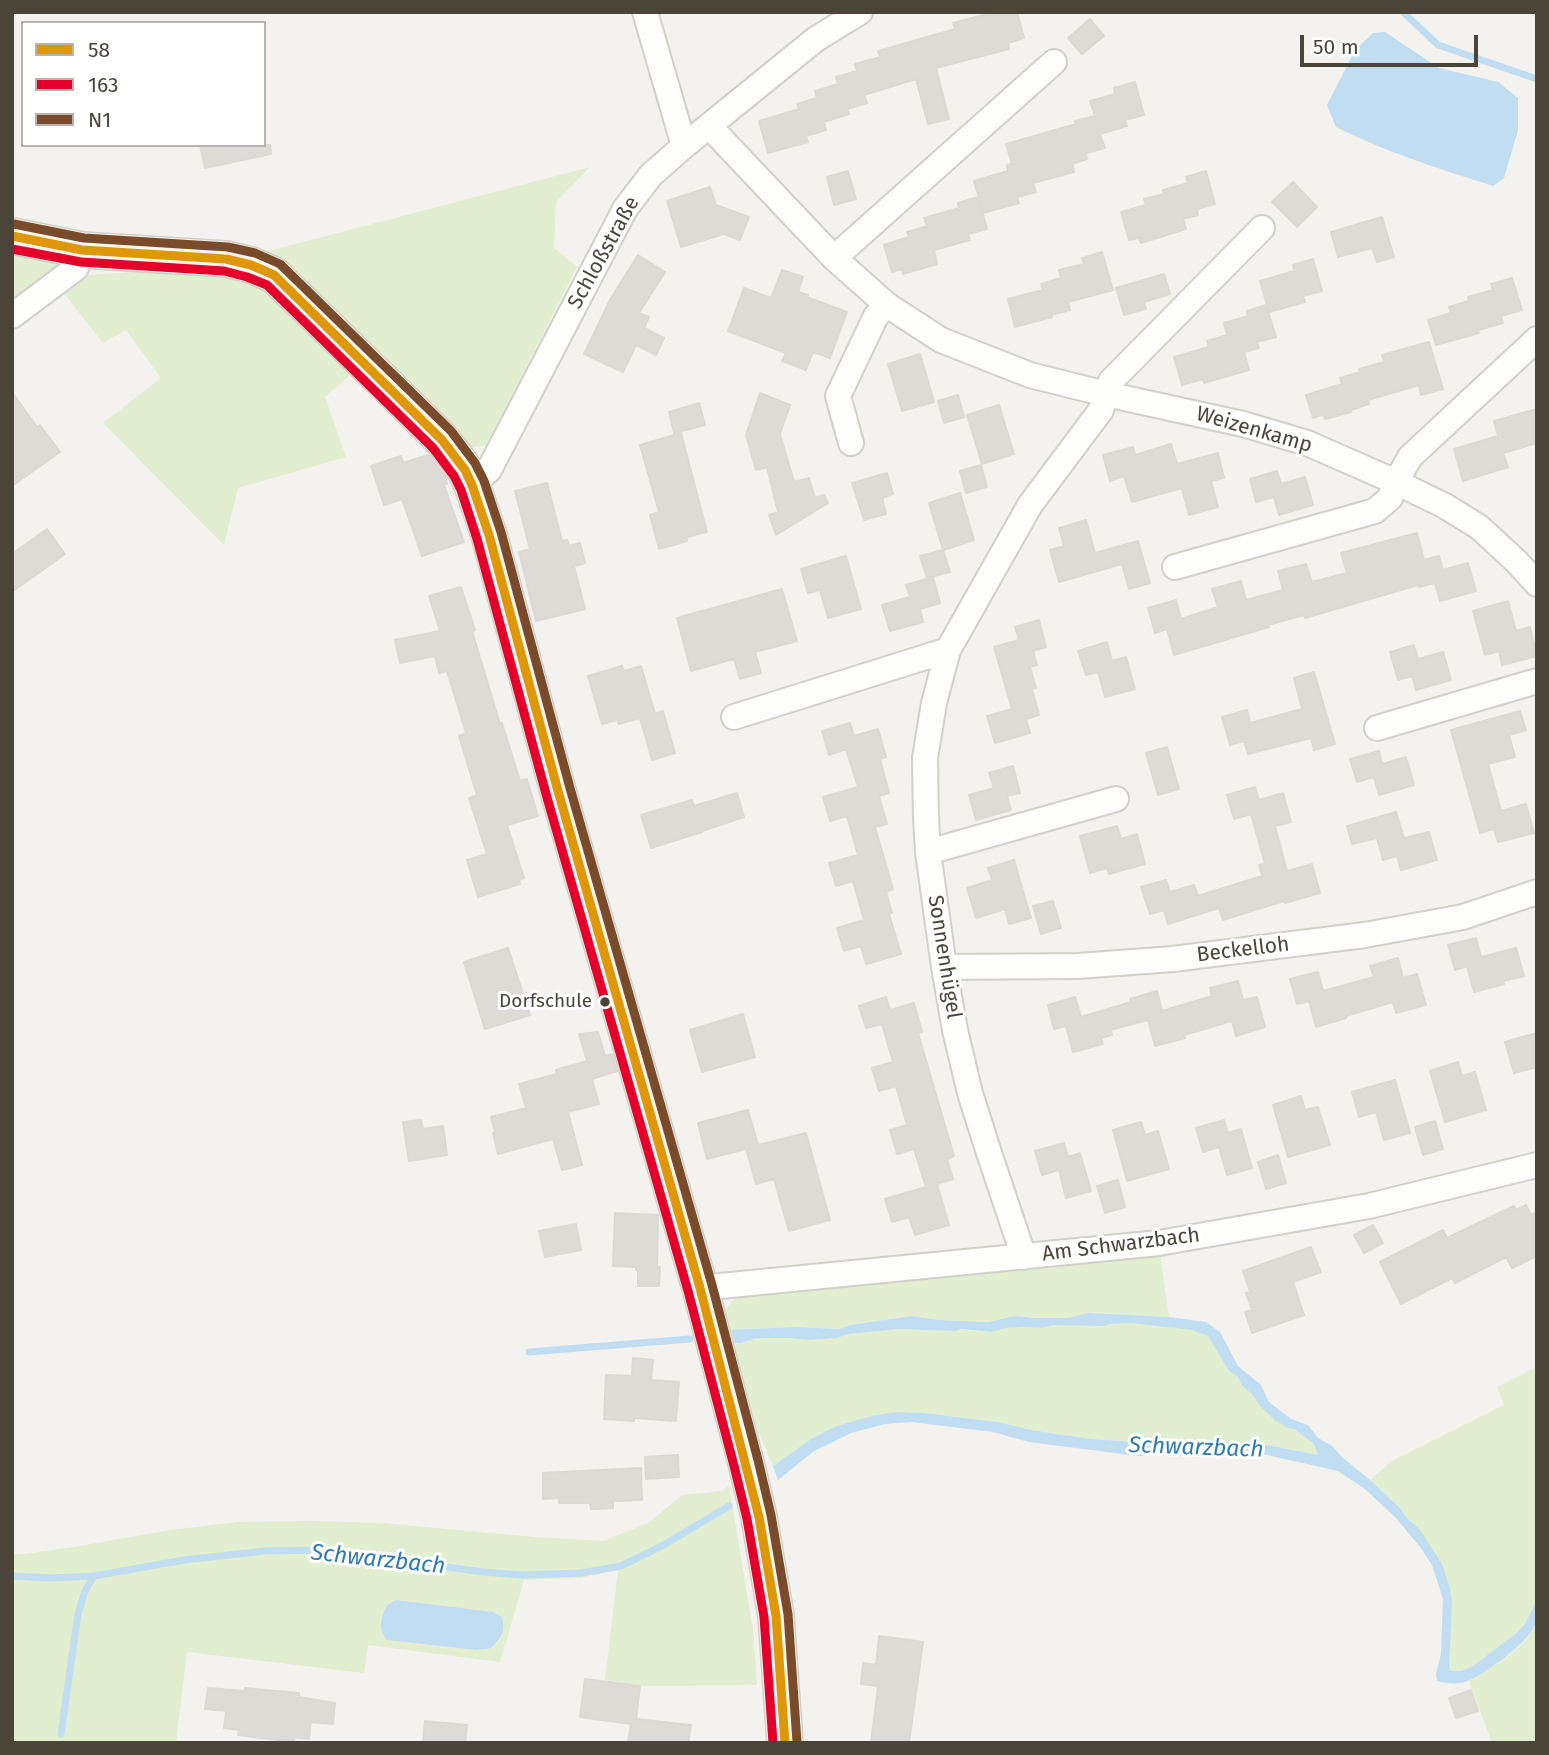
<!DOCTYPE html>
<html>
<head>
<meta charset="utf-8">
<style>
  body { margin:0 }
  #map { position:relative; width:1549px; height:1755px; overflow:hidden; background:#f4f2ee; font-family:"Fira Sans",sans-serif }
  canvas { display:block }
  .frame { position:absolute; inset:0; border:14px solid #4b4439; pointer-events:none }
  .legend { position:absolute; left:21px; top:21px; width:245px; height:126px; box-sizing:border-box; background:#fff; border:2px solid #b7b4b0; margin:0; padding:9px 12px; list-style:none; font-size:21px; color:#4b4439 }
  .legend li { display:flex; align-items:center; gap:14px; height:35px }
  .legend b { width:35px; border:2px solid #b7b4b0 }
  .scale { position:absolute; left:1300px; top:35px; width:178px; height:32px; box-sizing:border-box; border:4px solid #4b4439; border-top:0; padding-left:9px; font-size:21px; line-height:24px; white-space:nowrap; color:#4b4439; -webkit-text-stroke:5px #fff; paint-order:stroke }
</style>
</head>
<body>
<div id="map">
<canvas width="1549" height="1755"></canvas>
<div class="frame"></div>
<ul class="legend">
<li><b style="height:9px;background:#dd9709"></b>58</li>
<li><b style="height:9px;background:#e4002b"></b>163</li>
<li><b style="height:9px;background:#7a4b2a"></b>N1</li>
</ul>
<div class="scale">50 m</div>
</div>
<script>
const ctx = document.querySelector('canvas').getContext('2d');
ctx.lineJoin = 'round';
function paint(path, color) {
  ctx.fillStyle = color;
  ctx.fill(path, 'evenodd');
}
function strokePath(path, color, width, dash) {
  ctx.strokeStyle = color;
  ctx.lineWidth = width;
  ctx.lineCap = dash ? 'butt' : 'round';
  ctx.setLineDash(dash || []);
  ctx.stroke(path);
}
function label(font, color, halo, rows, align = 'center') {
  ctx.font = font + ' "Fira Sans",sans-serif';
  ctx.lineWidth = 6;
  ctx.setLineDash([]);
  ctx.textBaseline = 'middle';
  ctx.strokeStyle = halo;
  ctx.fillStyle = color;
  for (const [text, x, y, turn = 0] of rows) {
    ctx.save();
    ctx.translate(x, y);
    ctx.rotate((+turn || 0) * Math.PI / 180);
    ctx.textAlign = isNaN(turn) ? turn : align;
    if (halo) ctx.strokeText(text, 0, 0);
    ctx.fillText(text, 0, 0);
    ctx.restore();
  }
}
paint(new Path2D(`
  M590 167 556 202 554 248 577 267 487 445 468 448 265 252Z
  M12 245 63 264 12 303Z
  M151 271 248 275 355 371 325 397 346 457 238 488 224 545 103 423 161 378 126 330 103 343 62 291 87 275Z
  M1160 1254 1169 1317 1088 1313 1069 1318H1034L1015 1316 988 1322 938 1320 912 1316 850 1325 839 1329 795 1327 737 1330H731L725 1311 736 1296Z
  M1130 1323 1192 1330 1208 1336 1229 1371 1238 1377 1242 1386 1252 1394 1259 1405 1314 1444 1318 1455 1251 1442H1137L1090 1439 1031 1430 996 1422 924 1413 896 1412 811 1439 773 1466 756 1426 734 1343H741L756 1338H787L809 1340 837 1338 848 1334 900 1329 955 1331C966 1328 977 1333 989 1332 995 1331 1000 1328 1006 1327 1021 1325 1037 1330 1052 1325Z
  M1537 1367V1600L1525 1624 1514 1635 1473 1666 1461 1671H1452L1449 1668 1452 1604 1420 1530 1407 1518 1400 1508 1370 1480 1392 1461 1504 1405 1497 1387Z
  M729 1485 753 1631 757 1685 645 1686 605 1680 618 1570 579 1578 524 1580 500 1662 368 1645 364 1673 187 1652 176 1743H12V1554H25L80 1546 170 1530 238 1522 310 1521 382 1523 534 1537 603 1541 648 1523 682 1495 722 1491ZM387 1605 502 1617C508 1638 496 1648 476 1650L387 1640 380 1623Z
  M1537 1622V1743H1492L1469 1681C1493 1667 1526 1648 1537 1622Z`), '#e1eecf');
paint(new Path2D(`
  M1385 32 1439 68 1498 82 1518 98V130L1504 178 1493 186C1440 169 1386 152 1336 127L1327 105 1355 50 1373 33Z
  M1088 1313 1169 1317 1206 1322 1220 1332 1238 1366 1261 1385 1269 1402 1291 1419 1308 1425 1318 1438 1332 1446 1342 1457 1370 1480 1400 1508 1407 1518 1420 1530 1442 1564 1450 1589 1452 1604 1449 1668 1452 1671H1461L1473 1666 1514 1635 1525 1624 1537 1600C1537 1609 1538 1619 1534 1627 1527 1643 1486 1673 1470 1680 1459 1685 1449 1684 1437 1681L1436 1674 1441 1654 1443 1599 1432 1565 1420 1547 1396 1518 1365 1489 1338 1471 1245 1450 1138 1456 1029 1442 993 1432 912 1422 885 1424 851 1433 814 1451 778 1480 773 1466 811 1439 837 1426 872 1416 896 1412 924 1413 997 1422 1031 1430 1090 1439 1137 1442H1251L1318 1455 1314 1444 1294 1429 1288 1428 1275 1420 1259 1405 1252 1394 1242 1386 1238 1377 1229 1371 1208 1336 1192 1330 1130 1323 1108 1324 1106 1326 1052 1325 1042 1328 1023 1327 1005 1328 991 1332 961 1329 955 1331 900 1329 848 1334 837 1338 809 1340 787 1338H756L741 1343H734L731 1330 795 1327 839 1329 850 1325 912 1316 938 1320 988 1322 1015 1316 1034 1318H1068Z
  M396 1600 493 1612 502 1617C506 1632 502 1637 491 1648L476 1650 387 1640C377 1628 381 1617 387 1605Z`), '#c0ddf1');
strokePath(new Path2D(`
  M1403 12 1438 45 1537 79
  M529 1352 690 1339
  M12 1576 50 1578 94 1576 184 1560 265 1551 323 1550 483 1572 522 1575 581 1573 621 1566 662 1546 729 1506
  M61 1734 78 1614 85 1591 94 1576`), '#c0ddf1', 7);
const building = new Path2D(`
  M995 12H1017L1024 38 1008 43 1009 49 936 68 949 119 928 124 916 79 864 95 867 103 847 109 849 114 824 122 826 130 806 136 808 142 768 153 759 121 799 109 797 104 817 98 815 91 838 84 836 77 857 71 855 64 880 57 878 51 955 29 953 23Z
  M1090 19 1104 36 1082 54 1068 38Z
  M1135 82 1144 115 1125 120 1127 126 1100 134 1105 148 1086 153 1087 159 1072 164 1074 172 1033 183 1036 192 1017 197 1019 203 983 213 974 181 1008 171 1007 165 1012 164 1006 144 1076 124 1075 121 1095 116 1090 101 1115 94 1114 88Z
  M200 145H270L271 154 205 168Z
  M848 171 856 199 834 205 827 177Z
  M1206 171 1215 204 1197 209 1198 215 1183 219 1186 229 1141 243 1139 238 1129 240 1121 212 1146 205 1144 199 1164 194 1163 190 1188 183 1186 177Z
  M1293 182 1317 207 1297 227 1272 202Z
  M710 187 716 205 749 217 740 240 724 234 681 247 667 201Z
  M978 197 987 229 968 234 970 240 934 250 937 264 903 274 902 269 892 272 884 245 909 237 907 232 927 226 924 218 959 208 958 203Z
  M1382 217 1394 257 1377 262 1372 248 1338 257 1331 232Z
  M1102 252 1113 290 1068 302 1070 310 1051 315 1052 317 1015 327 1008 299 1043 290 1041 284 1061 278 1059 270 1084 264 1082 258Z
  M638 255 665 272 639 313 649 317 644 328 664 338 656 355 636 345 623 372 584 354 611 298Z
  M1313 259 1322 291 1303 296 1305 302 1269 312 1260 281 1294 271 1293 265Z
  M782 270 803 277 798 292 808 295 807 297 847 312 830 358 813 352 806 370 782 361 786 353 728 331 744 288 771 298Z
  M1164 274 1170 294 1144 302 1146 309 1124 315 1116 288Z
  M1512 278 1522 310 1501 316 1503 323 1478 330 1479 333 1436 345 1428 320 1451 313 1449 307 1469 301 1468 297 1493 290 1491 284Z
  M1266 305 1276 337 1257 342 1259 348 1244 352 1249 370 1204 383 1203 379 1182 385 1174 357 1209 347 1207 341 1227 335 1224 323 1248 316 1247 311Z
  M1429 342 1443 389 1421 395 1419 385 1368 400 1369 404 1351 410V412L1325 419 1324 414 1313 418 1306 395 1342 384 1340 378 1360 372 1359 369 1384 362 1382 355Z
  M920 354 934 402 902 411 888 364Z
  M12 392 37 427 40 425 60 452 12 486Z
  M760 393 790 405 780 434 794 482 809 478 815 498 824 495 828 503 776 535 769 515 778 512 767 467 756 470 746 435Z
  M958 395 964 417 944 423 938 401Z
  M699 403 705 425 674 433 669 412Z
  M999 405 1014 454 982 464 967 415Z
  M1537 409V443L1503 453 1508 467 1463 481 1454 449 1498 436 1494 421Z
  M681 433 707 532 687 537V541L659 549 650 515 659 512 640 445Z
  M1171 444 1177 464 1218 453 1224 478 1211 481 1218 507 1189 515 1182 488 1132 502 1124 476 1110 481 1103 455 1133 447 1135 455Z
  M428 455 445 476 447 484 444 485 464 542 422 556 402 499 384 505 371 466 401 456 403 463Z
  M981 465 987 487 966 493 960 471Z
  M1277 471 1281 484 1305 477 1313 505 1279 515 1274 497 1256 502 1250 479Z
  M887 473 893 494 882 498 886 514 864 520 852 483Z
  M547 483 562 541 567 540 569 546 580 543 585 563 574 566 585 609 536 621 519 552 530 549 515 491Z
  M960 493 974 540 943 550 929 503Z
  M1086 520 1095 553 1138 541 1150 583 1129 589 1122 564 1059 582 1050 550 1064 546 1059 528Z
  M47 529 65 554 12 592V554Z
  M1417 533 1424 560 1439 556 1443 570 1468 563 1476 591 1440 601 1435 583 1419 587 1418 585 1305 618 1304 615 1268 625 1269 627 1174 655 1167 629 1155 633 1148 608 1176 600 1181 619 1218 607 1212 589 1241 581 1246 600 1283 590 1278 571 1306 564 1312 582 1347 573 1341 553Z
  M943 550 950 572 927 578 920 556Z
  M846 556 861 609 828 618 820 590 808 593 801 569Z
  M933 577 940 603 920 609 923 622 890 631 882 605 910 597 906 585Z
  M461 587 475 630 472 631 500 724 502 723 520 781 527 779 538 816 507 825 524 878 519 880 520 884 478 897 467 860 487 854 469 798 477 795 459 736 466 733 447 671 439 673 435 656 400 663 395 640 440 631 429 596Z
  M782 589 797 641 755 652 761 673 740 679 734 659 691 671 677 618Z
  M1508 601 1516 631 1530 627 1537 656 1502 665 1499 651 1485 655 1473 611Z
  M1039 620 1046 647 1033 651 1037 665 1030 667 1036 688 1032 689 1039 715 1026 719 1030 733 995 743 987 716 1012 709 994 647 1019 640 1015 627Z
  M1107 642 1112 661 1126 657 1135 689 1105 697 1098 672 1086 675 1078 651Z
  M1414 645 1418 659 1443 652 1451 680 1416 690 1412 676 1398 680 1390 652Z
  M622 666 624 671 641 666 655 714 663 711 675 753 652 760 640 718 619 724 617 720 602 724 588 676Z
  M1314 672 1335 744 1314 750 1311 738 1248 754 1244 741 1230 745 1222 717 1247 710 1250 723 1302 709 1294 678Z
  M1520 711 1526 730 1509 735 1515 757 1488 764 1501 811 1526 804 1534 833 1498 842 1494 829 1480 833 1451 730Z
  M850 723 854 736 878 729 886 757 880 759 889 793 879 796 887 824 875 827 893 889 886 892 892 913 889 914 901 954 866 964 861 946 844 951 837 928 864 920 853 881 836 886 829 863 858 855 847 816 830 821 823 797 858 787 846 749 829 755 822 731Z
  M1167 747 1179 789 1158 795 1146 753Z
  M1379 751 1382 764 1406 757 1414 785 1379 795 1374 777 1357 782 1350 759Z
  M1013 766 1020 793 1007 796 1011 810 976 820 969 795 994 788 989 773Z
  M1255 787 1259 800 1283 793 1291 822 1275 826 1287 871 1312 864 1320 893 1285 903 1284 901 1223 920 1219 908 1168 924 1164 910 1150 914 1141 887 1166 880 1170 892 1194 885 1198 896 1262 876 1259 865 1265 864 1251 814 1234 819 1227 795Z
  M737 793 744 817 702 831V832L651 848 641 815 692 800 694 806Z
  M1396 812 1404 838 1429 832 1437 860 1401 870 1397 856 1383 860 1377 838 1352 844 1347 826Z
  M1117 826 1121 839 1137 834 1145 864 1109 874 1107 868 1090 873 1080 836Z
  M1014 860 1031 918 1009 924 1005 909 976 918 967 888 992 880 988 868Z
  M1053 901 1061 928 1041 934 1033 906Z
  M1476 938 1481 957 1516 948 1524 976 1503 981 1504 984 1474 992 1467 966 1455 970 1448 945Z
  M508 948 530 1015 485 1029 464 962Z
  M1398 958 1403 978 1417 974 1426 1005 1396 1013 1393 1002 1346 1016V1018L1316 1027 1309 1001 1297 1004 1290 979 1318 972 1323 991 1374 977 1370 966Z
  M1238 981 1243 1000 1257 997 1265 1027 1236 1036 1232 1021 1184 1035 1185 1038 1155 1046 1148 1020 1110 1030 1112 1035 1101 1038 1103 1044 1073 1052 1066 1026 1054 1029 1048 1005 1075 997 1081 1017 1131 1002 1130 999 1157 991 1162 1011 1212 996 1210 988Z
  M886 997 890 1010 914 1003 922 1032 918 1033 954 1156 947 1159 953 1179 937 1184 949 1225 915 1235 909 1217 892 1222 885 1199 926 1187 914 1149 897 1154 890 1130 907 1125 896 1086 879 1091 872 1068 893 1062 882 1024 866 1028 859 1006Z
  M743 1014 755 1057 702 1072 690 1030Z
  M598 1032 605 1056 612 1054 617 1071 592 1079 599 1104 568 1112 582 1165 562 1170 553 1139 498 1154 493 1133 495 1132 491 1117 526 1108 519 1084 557 1074 556 1070 587 1061 579 1034Z
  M1537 1033V1067L1514 1073 1505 1042Z
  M1458 1062 1462 1076 1475 1072 1486 1110 1445 1122 1430 1071Z
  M1395 1080 1410 1133 1384 1140 1376 1112 1359 1117 1352 1092Z
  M1301 1096 1305 1110 1318 1107 1330 1145 1288 1157 1273 1105Z
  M748 1110 758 1145 806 1133 830 1220 789 1231 774 1179 756 1184 746 1149 707 1159 698 1123Z
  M421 1120 423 1129 443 1126 447 1155 409 1161 403 1122Z
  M1224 1120 1228 1133 1241 1129 1252 1168 1227 1175 1219 1147 1203 1152 1196 1128Z
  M1435 1121 1443 1149 1423 1155 1415 1127Z
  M1141 1122 1145 1135 1158 1131 1169 1169 1127 1181 1113 1130Z
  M1064 1143 1068 1157 1080 1153 1091 1191 1066 1198 1059 1170 1042 1175 1035 1151Z
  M1278 1155 1286 1183 1266 1189 1258 1162Z
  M1118 1180 1125 1207 1105 1213 1097 1186Z
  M1526 1205 1531 1215 1537 1212V1256L1512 1268 1506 1257 1455 1283 1452 1278 1401 1304 1380 1262 1443 1230 1447 1238 1514 1206 1516 1210Z
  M615 1213 658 1215 657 1268 660 1267 659 1286H638V1270H636V1267L613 1266Z
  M576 1224 581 1250 545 1257 539 1231Z
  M1373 1225 1383 1243 1364 1253 1354 1235Z
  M1311 1247 1321 1272 1293 1282 1304 1315 1252 1333 1245 1312 1252 1310 1246 1293 1250 1292 1243 1271Z
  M633 1358 653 1360 651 1380 679 1382 676 1421 634 1418V1421L604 1419 606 1375 632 1376Z
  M678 1455 679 1477 646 1479 645 1457Z
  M641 1468 642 1500 613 1501V1508L591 1509 590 1503H559V1498L543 1499V1473Z
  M879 1636 923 1642 909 1743H871L878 1686 861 1684 863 1663 876 1665Z
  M585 1679 640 1686 636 1719 691 1725 688 1743H628L631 1724 580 1717Z
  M208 1688 245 1691V1688L299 1693V1697L335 1703 333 1724 311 1722 309 1739 295 1737 294 1742 238 1735 239 1730 224 1728 226 1711 205 1709Z
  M1471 1690 1478 1711 1456 1718 1449 1698Z
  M425 1721 467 1725 465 1743H423Z`);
paint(building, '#dedbd6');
strokePath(building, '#dcd9d4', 2);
const street = new Path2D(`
  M645 12 684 146
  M709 126 834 258 887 305 941 340 1030 375 1106 394 1243 424 1307 443 1396 482 1445 506 1479 527 1517 562 1537 584
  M834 258 1054 62
  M12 316 76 268 82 250
  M851 443 838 396 876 316 887 305
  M472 485 489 470 625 209 651 175 684 146 816 39 860 12
  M1175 567 1375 511 1390 498 1396 482 1410 457 1537 339
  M734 717 948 650
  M1377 728 1537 681
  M928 852 1116 799
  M944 967 1078 966 1173 959 1365 935 1463 917 1537 892
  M1024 1257 989 1153 970 1093 955 1030 944 967 928 852 926 818 925 758 934 703 948 650 1030 505 1101 410 1111 381 1262 228
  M700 1288 1159 1243 1369 1206 1537 1165`);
const secondary = new Path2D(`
  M12 236 82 250 226 259 251 265 274 275 383 381 442 440 456 457 465 470 472 485 489 535 558 791 700 1288 746 1463 759 1517 776 1616 785 1743`);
strokePath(street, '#d2d0cb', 28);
strokePath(secondary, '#d3cfc5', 38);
strokePath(street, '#fdfdfc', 24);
strokePath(secondary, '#f7f6f1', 35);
strokePath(new Path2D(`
  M12 236 82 250 226 259 251 265 274 275 442 440 465 470 472 485 489 535 558 791 700 1288 759 1517 776 1616 785 1743`), '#dd9709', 9);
strokePath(new Path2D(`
  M12 249 81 262 224 271 247 277 267 285 433 448 454 476 461 490 477 539 546 794 688 1291 734 1466 747 1519 764 1617 773 1743`), '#e4002b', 9);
strokePath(new Path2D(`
  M14 224 84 238 228 247 255 253 280 264 451 431 475 463 484 481 501 532 570 788 712 1285 758 1460 771 1515 788 1614 797 1742`), '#7a4b2a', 9);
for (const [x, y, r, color] of [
  [605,1002,6,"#4b4439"]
]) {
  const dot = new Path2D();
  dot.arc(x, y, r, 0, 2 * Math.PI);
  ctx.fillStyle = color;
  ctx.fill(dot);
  strokePath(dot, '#fff', 2.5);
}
label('19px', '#4b4439', '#fff', [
  ["Dorfschule",592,1002]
], 'right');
label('21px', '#4b4439', '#fff', [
  ["Schloßstraße",604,253,-61],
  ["Weizenkamp",1254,430,16],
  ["Beckelloh",1243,950,-7],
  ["Sonnenhügel",944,957,81],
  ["Am Schwarzbach",1121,1245,-7]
]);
label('italic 23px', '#2e7ab2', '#fff', [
  ["Schwarzbach",1196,1448,2],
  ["Schwarzbach",378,1560,6]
]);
</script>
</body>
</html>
